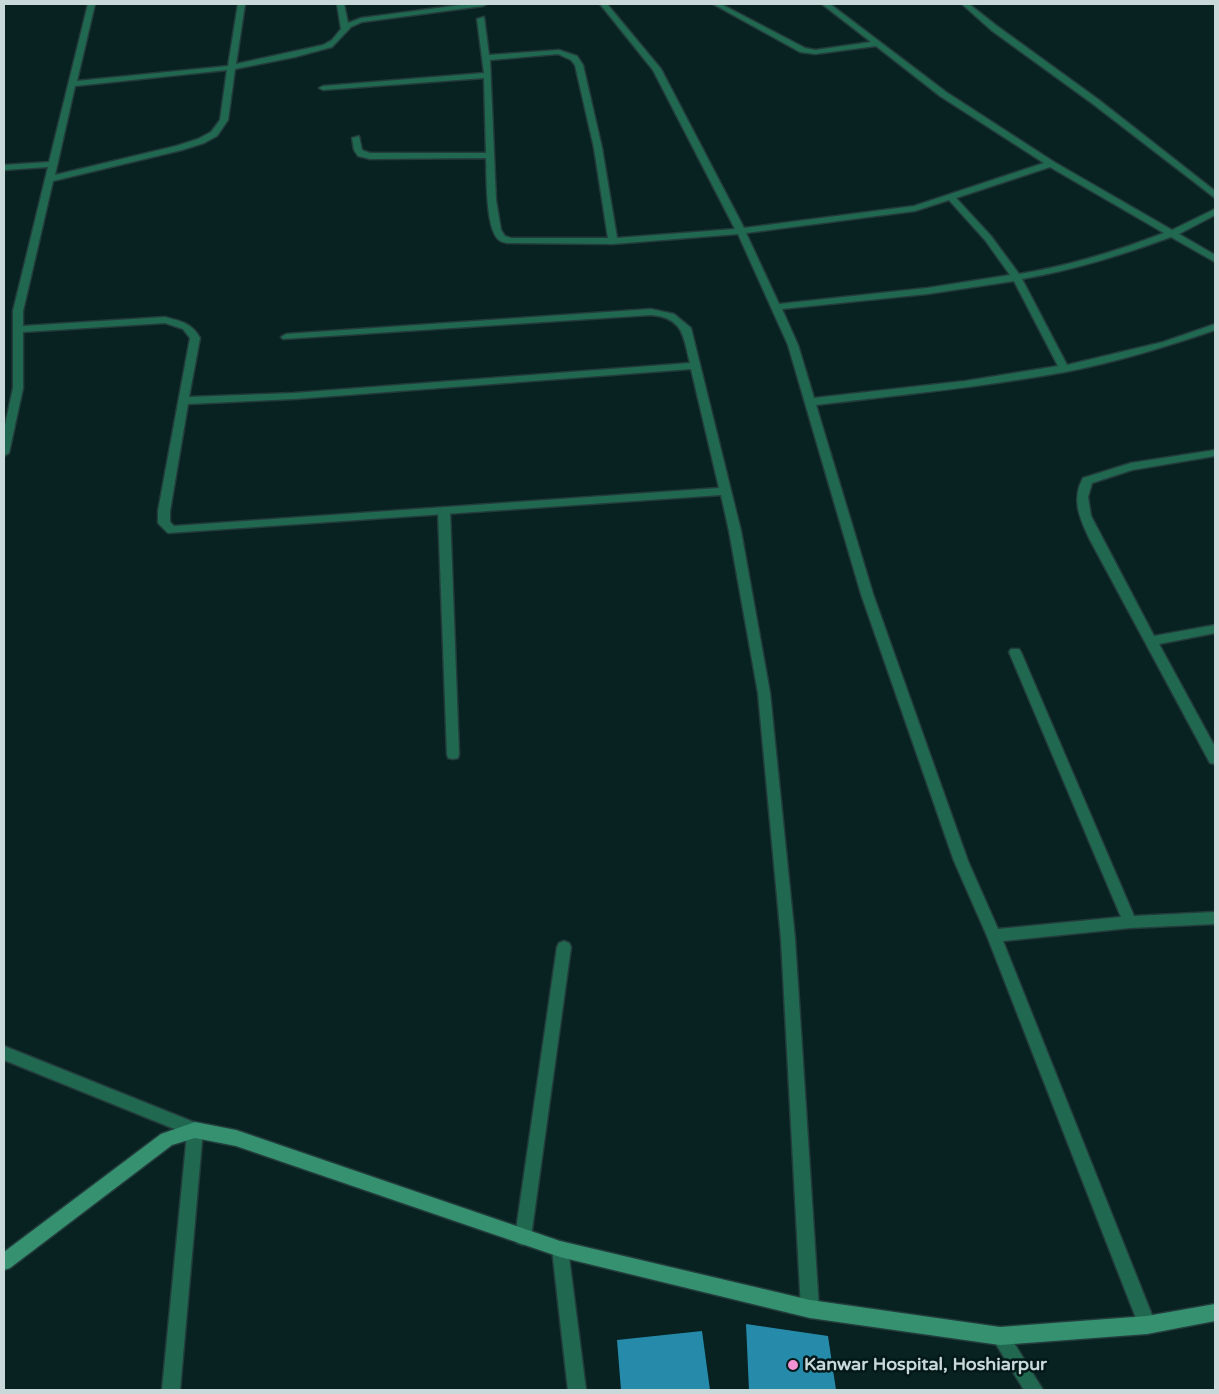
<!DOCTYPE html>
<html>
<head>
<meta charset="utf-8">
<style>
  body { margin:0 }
  #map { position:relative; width:1219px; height:1394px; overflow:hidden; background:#082121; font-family:"Varela Round",sans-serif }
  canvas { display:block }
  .frame { position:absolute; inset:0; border:5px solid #c9d8d8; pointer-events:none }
</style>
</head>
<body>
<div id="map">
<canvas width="1219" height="1394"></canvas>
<div class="frame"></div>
</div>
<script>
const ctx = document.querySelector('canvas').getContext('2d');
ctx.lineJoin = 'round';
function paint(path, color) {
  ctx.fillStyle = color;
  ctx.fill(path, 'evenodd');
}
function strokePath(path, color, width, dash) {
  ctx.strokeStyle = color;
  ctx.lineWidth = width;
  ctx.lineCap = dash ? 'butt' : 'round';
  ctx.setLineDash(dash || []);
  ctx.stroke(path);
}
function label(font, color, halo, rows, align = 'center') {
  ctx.font = font + ' "Varela Round",sans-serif';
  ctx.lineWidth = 5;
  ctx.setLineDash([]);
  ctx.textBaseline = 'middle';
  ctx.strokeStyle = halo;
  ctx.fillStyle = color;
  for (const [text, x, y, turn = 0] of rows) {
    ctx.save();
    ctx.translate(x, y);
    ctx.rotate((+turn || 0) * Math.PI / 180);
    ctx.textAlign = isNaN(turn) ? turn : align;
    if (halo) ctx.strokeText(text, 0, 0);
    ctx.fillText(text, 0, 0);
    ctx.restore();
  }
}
paint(new Path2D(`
  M746 1324 828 1336 836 1390H749Z
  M702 1331 710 1390H621L617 1340Z`), '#268bab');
const lane = new Path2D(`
  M444 507 450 511 459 754 458 758 453 759 448 758 447 754 438 511Z`);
const street = new Path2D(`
  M88 4H95L77 81 228 66 238 4H245L236 64 323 45 332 40 341 29 337 4H344L348 23 361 18 468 4H487L483 6 362 22 351 27 332 47 295 57 235 69 228 120 217 136 204 143 182 150 53 181 23 311V326L165 317C180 321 192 323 200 338L189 397 294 393 690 363C683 336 684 318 651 315L283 339 281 337 286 334 651 309 674 314 691 328 741 531 770 693 795 939 819 1309 816 1315 810 1318 804 1315 801 1309 781 939 758 693 729 531 721 495 168 533 158 523V511L190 338 183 329 165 323 23 332V388L9 453 4 456V430L13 388V311L48 167 4 170V165L49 162ZM227 70 220 120 211 132 198 139 176 146 55 175 75 86ZM691 369 719 488 174 526 170 522V511L188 404 294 399Z
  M600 4H607L661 69 744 228 914 206 1044 163 940 96 876 46 815 54 800 52 713 4H721L805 48 815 50 871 42 822 4H830L946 92 1054 162 1172 230 1215 209V215L1179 234 1215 255V262L1171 237C1122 255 1073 270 1022 279L1067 365 1163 342 1215 324V330C1166 347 1116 362 1065 372 983 387 899 395 816 405L873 594 968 861 998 929 1121 917 1009 652 1011 649H1019L1021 652 1134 916 1215 912V924L1130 928 1003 941 1156 1325 1153 1331 1147 1334 1141 1331 987 936 954 861 861 594 788 345 738 234 613 244 507 243C504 242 501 242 499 240 485 229 487 175 486 158L370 159 358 156 354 150 352 138 359 136 362 150 370 153H486L484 78 323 90 319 88 323 86 484 73 477 19 484 17 489 55 559 50 577 56 583 65 602 148 617 238 735 229 653 70ZM558 54 571 60 575 65 594 148 608 238H511L505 236 501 230 496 200 490 60ZM1050 167 1164 233C1117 251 1069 266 1019 274L991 236 956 198ZM949 200 985 240 1010 275 927 288 779 304 746 233 915 211ZM1014 281 1058 366 965 381 814 398 798 345 782 309 927 294Z
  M962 4H969L997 26 1099 100 1215 191V198L1093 104 991 30Z
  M1215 450V456L1132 470 1092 483 1088 497 1091 516 1154 636 1215 625V633L1159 644 1215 747V764L1210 763 1089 538C1080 518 1071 500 1083 478L1131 463Z
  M564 941 569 943 571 947 531 1237 529 1243 523 1245 517 1243 515 1237 557 947 559 943Z
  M4 1046 201 1125 203 1130 180 1390H162L187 1134 4 1060Z
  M560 1241 566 1243 568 1249 586 1390H568L552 1249 554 1243Z
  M1000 1327 1006 1330 1043 1390H1024L991 1336 994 1330Z`);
const secondary = new Path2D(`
  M195 1122 236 1130 560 1241 810 1300 1000 1327 1147 1316 1215 1304V1321L1147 1334 1000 1345 810 1318 560 1257 236 1146 195 1138 172 1145 10 1268 4 1270V1252L161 1134Z`);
strokePath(lane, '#233b3b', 3);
strokePath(street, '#233b3b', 3);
strokePath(secondary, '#233b3b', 3);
paint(lane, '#206950');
paint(street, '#206950');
paint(secondary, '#359170');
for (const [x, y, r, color] of [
  [793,1365,6,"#f491d3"]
]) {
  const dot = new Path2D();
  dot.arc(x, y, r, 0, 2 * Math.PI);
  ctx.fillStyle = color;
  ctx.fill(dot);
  strokePath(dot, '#011818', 2);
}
label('bold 18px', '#c9d8d8', '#011818', [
  ["Kanwar Hospital, Hoshiarpur",804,1365]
], 'left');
</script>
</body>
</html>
